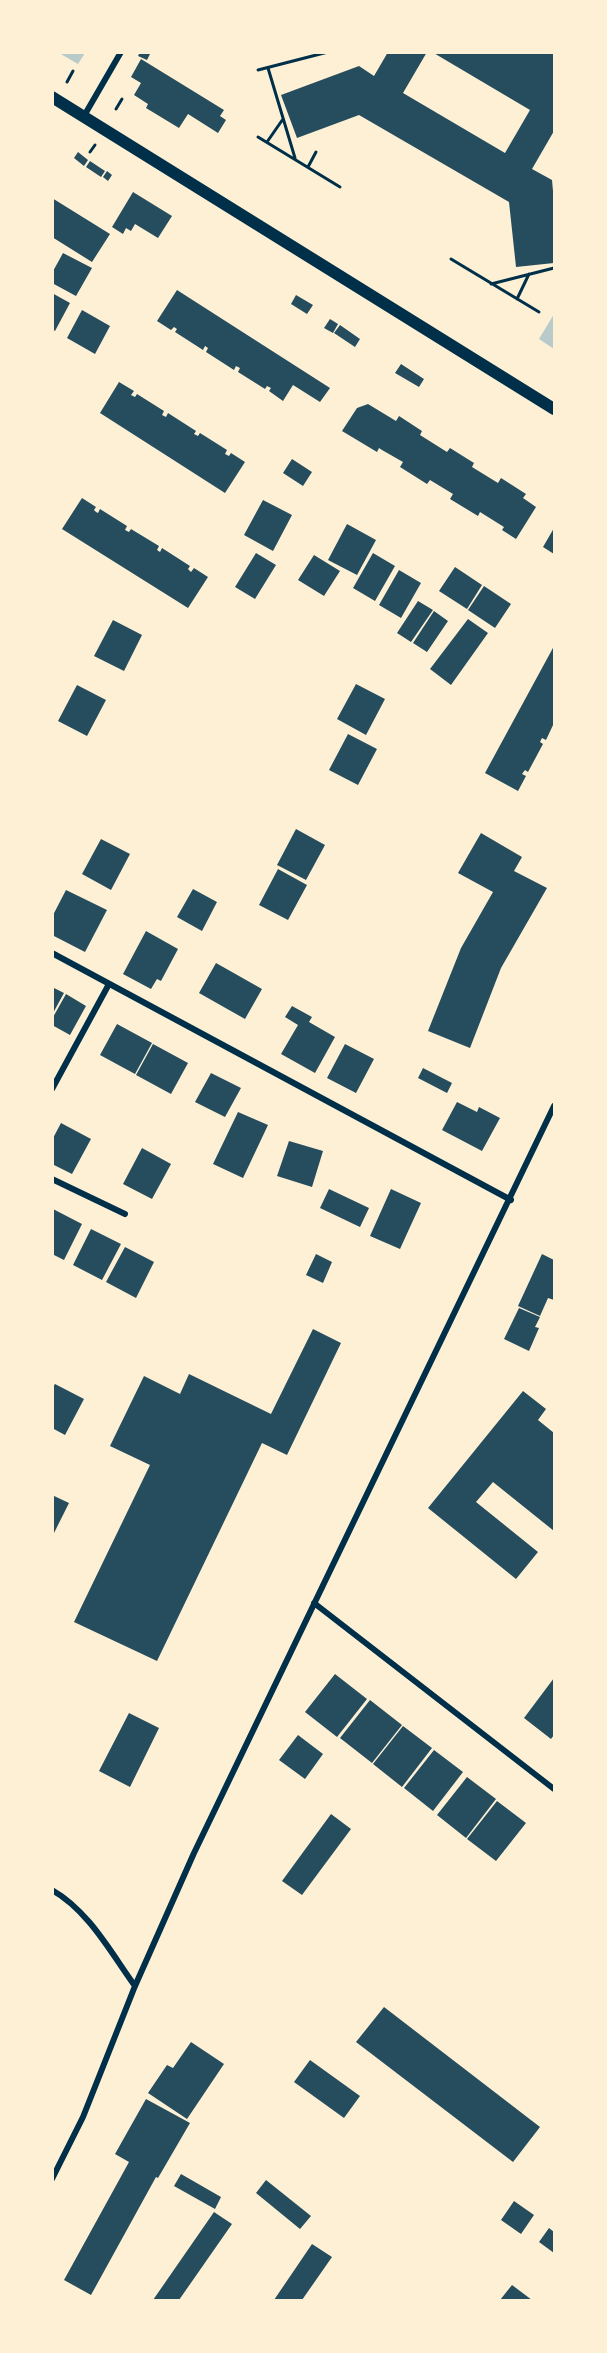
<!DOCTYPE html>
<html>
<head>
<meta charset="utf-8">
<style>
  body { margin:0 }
  #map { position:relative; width:607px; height:2353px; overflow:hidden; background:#fdf0d5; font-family:Rubik,sans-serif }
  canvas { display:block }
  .frame { position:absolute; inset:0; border:54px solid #fdf0d5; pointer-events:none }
</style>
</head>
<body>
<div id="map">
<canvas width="607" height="2353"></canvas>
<div class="frame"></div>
</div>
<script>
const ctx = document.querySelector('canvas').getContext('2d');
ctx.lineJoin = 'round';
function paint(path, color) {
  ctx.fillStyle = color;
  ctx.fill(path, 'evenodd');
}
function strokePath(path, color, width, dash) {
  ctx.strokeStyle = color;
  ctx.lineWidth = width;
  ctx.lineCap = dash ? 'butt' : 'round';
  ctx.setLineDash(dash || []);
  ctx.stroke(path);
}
paint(new Path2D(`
  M59 53 85 52V53L78 64Z
  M554 314V349L539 339Z`), '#b9caca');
paint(new Path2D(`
  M140 52H151L147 60 138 56Z
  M388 52H427L403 93 505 153 530 110 432 52H554V131L532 169 552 180 554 202V263L516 267 509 202 359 115 297 138 281 95 359 66 374 76Z
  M141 59 224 110 220 116 226 120 218 133 188 114 179 128 146 108 148 104 134 95 141 83 131 77Z
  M78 152 88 160 84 166 74 158Z
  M90 161 105 171 101 177 86 167Z
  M107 171 112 175 108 181 103 177Z
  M133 192 172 216 158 238 135 224 131 231 126 228 123 234 112 227Z
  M52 198 110 234 92 262 52 237Z
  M63 253 92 268 76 296 52 283V273Z
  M177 290 330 388 320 402 293 385 283 401 269 391 271 388 267 386 265 389 238 372 240 368 236 366 234 370 206 352 208 348 205 346 203 350 175 332 177 329 174 327 171 330 157 321Z
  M52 293 70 303 55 331 52 329Z
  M296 295 313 305 307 314 291 304Z
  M82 310 110 326 95 354 67 338Z
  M330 319 338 324 333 333 324 328Z
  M340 325 360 339 355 347 334 333Z
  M401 364 424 379 419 387 395 373Z
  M119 382 134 391 131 395 135 397 137 394 164 411 162 415 166 417 168 413 196 431 194 434 198 436 200 433 227 450 225 454 229 456 231 453 245 462 225 493 100 413Z
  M368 404 396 421 399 416 422 431 420 435 447 452 450 448 474 463 472 467 498 483 501 478 526 494 523 498 536 507 516 539 502 530 504 527 480 512 478 516 450 499 453 494 430 480 427 484 400 467 403 462 382 450 379 448 377 452 342 431 357 408Z
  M292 459 312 472 303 486 283 473Z
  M82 498 96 507 94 510 96 512 98 513 100 509 127 526 125 530 129 532 131 529 159 546 157 550 160 552 162 548 190 566 188 569 191 572 194 568 208 577 188 608 62 529Z
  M263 500 292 515 273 551 244 535Z
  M347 524 376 540 357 575 328 560Z
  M554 528V554L543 547Z
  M256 553 276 565 255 599 235 587Z
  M373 553 395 566 375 601 353 588Z
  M314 555 340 571 324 596 298 580Z
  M455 567 482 585 467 609 439 591Z
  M399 570 421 583 401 618 379 605Z
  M484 586 511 604 495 628 468 610Z
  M418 601 433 610 411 642 397 633Z
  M434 611 448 621 427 652 413 643Z
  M468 619 488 633 451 685 430 669Z
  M113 620 142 635 124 671 94 656Z
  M554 646V723L546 740 542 738 540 742 543 744 528 772 525 770 522 774 526 776 518 791 485 773Z
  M356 684 385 699 366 735 337 719Z
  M77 685 106 700 87 736 58 721Z
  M348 734 377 749 358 785 329 770Z
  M296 829 325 845 306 880 277 865Z
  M481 833 522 857 514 871 547 888 501 968 470 1048 428 1031 461 948 493 892 458 873Z
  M101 839 130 854 111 890 82 874Z
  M278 869 307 885 288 920 259 905Z
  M193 889 217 902 202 931 177 917Z
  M66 890 107 910 85 952 52 935V917Z
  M146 931 178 949 161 981 157 979 151 989 123 974Z
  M216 963 262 989 245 1019 199 993Z
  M52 987 64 993 52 1015Z
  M66 994 86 1006 70 1035 52 1025V1019Z
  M292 1006 312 1017 309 1022 335 1037 315 1073 281 1054 298 1025 285 1017Z
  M117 1024 152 1043 135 1074 100 1055Z
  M153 1044 188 1063 171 1094 136 1075Z
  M345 1044 374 1059 356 1093 327 1078Z
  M423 1068 452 1083 447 1093 418 1078Z
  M211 1073 241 1088 225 1117 195 1102Z
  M457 1102 477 1112 479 1107 500 1118 482 1151 442 1130Z
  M238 1112 268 1125 243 1178 213 1164Z
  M61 1123 91 1139 72 1174 52 1164V1140Z
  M289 1141 323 1151 312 1187 277 1176Z
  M142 1148 171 1164 152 1199 123 1184Z
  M329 1189 369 1208 360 1227 320 1208Z
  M391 1189 421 1203 400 1249 370 1236Z
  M53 1209 82 1224 64 1260 52 1254Z
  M91 1229 121 1244 102 1280 73 1265Z
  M125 1247 154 1262 136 1298 106 1282Z
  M316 1254 332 1262 323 1283 306 1275Z
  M542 1254 554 1260V1300L548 1298 540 1316 518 1306Z
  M519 1308 540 1317 535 1327 539 1328 529 1351 504 1339Z
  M313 1329 341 1343 287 1455 262 1443 157 1661 74 1622 150 1465 110 1446 144 1376 180 1394 189 1374 271 1414Z
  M55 1384 84 1399 65 1435 52 1428V1388Z
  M523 1391 546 1409 538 1420 554 1433V1531L493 1482 476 1502 538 1552 516 1579 428 1508Z
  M52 1495 69 1503 52 1537Z
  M335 1674 367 1699 337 1737 305 1712Z
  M554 1678V1735L551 1739 524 1718Z
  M370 1700 402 1725 372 1763 340 1738Z
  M129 1713 159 1728 130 1787 99 1771Z
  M403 1726 432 1748 402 1787 373 1764Z
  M298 1735 323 1754 305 1779 279 1760Z
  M434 1750 463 1772 433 1811 404 1788Z
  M467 1777 496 1799 466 1838 437 1815Z
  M497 1801 526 1823 496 1861 467 1839Z
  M331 1814 351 1829 302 1895 282 1881Z
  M384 2007 540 2127 513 2162 356 2042Z
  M191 2042 224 2064 187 2119 148 2093 167 2065 173 2068Z
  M310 2060 360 2096 344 2118 294 2082Z
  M146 2099 190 2123 158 2178 156 2177 91 2295 64 2280 129 2162 115 2154Z
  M181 2174 221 2197 215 2209 174 2186Z
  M266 2180 311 2216 300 2229 256 2193Z
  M514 2201 534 2215 521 2234 501 2220Z
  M214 2212 232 2224 179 2300H153Z
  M549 2228 554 2232V2253L539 2242Z
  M312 2244 332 2257 302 2300H274Z
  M512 2285 532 2300H500Z`), '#264d5e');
strokePath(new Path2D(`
  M268 68 295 158
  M258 70 328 52
  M67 82 73 71
  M116 109 122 99
  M258 137 340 187
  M267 142 283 119
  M90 152 95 145
  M308 167 316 152
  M451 259 539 312
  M491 284 554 268
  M517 299 529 274`), '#003049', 3);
strokePath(new Path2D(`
  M84 116 121 52
  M52 953 511 1200
  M52 1089 109 984
  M52 1179 125 1214
  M314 1603 554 1789
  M52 1890C89 1911 111 1953 135 1986
  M52 2179 83 2117 135 1986 194 1853 554 1106`), '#003049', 6);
strokePath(new Path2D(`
  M52 97 554 409`), '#003049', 12);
</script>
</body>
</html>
